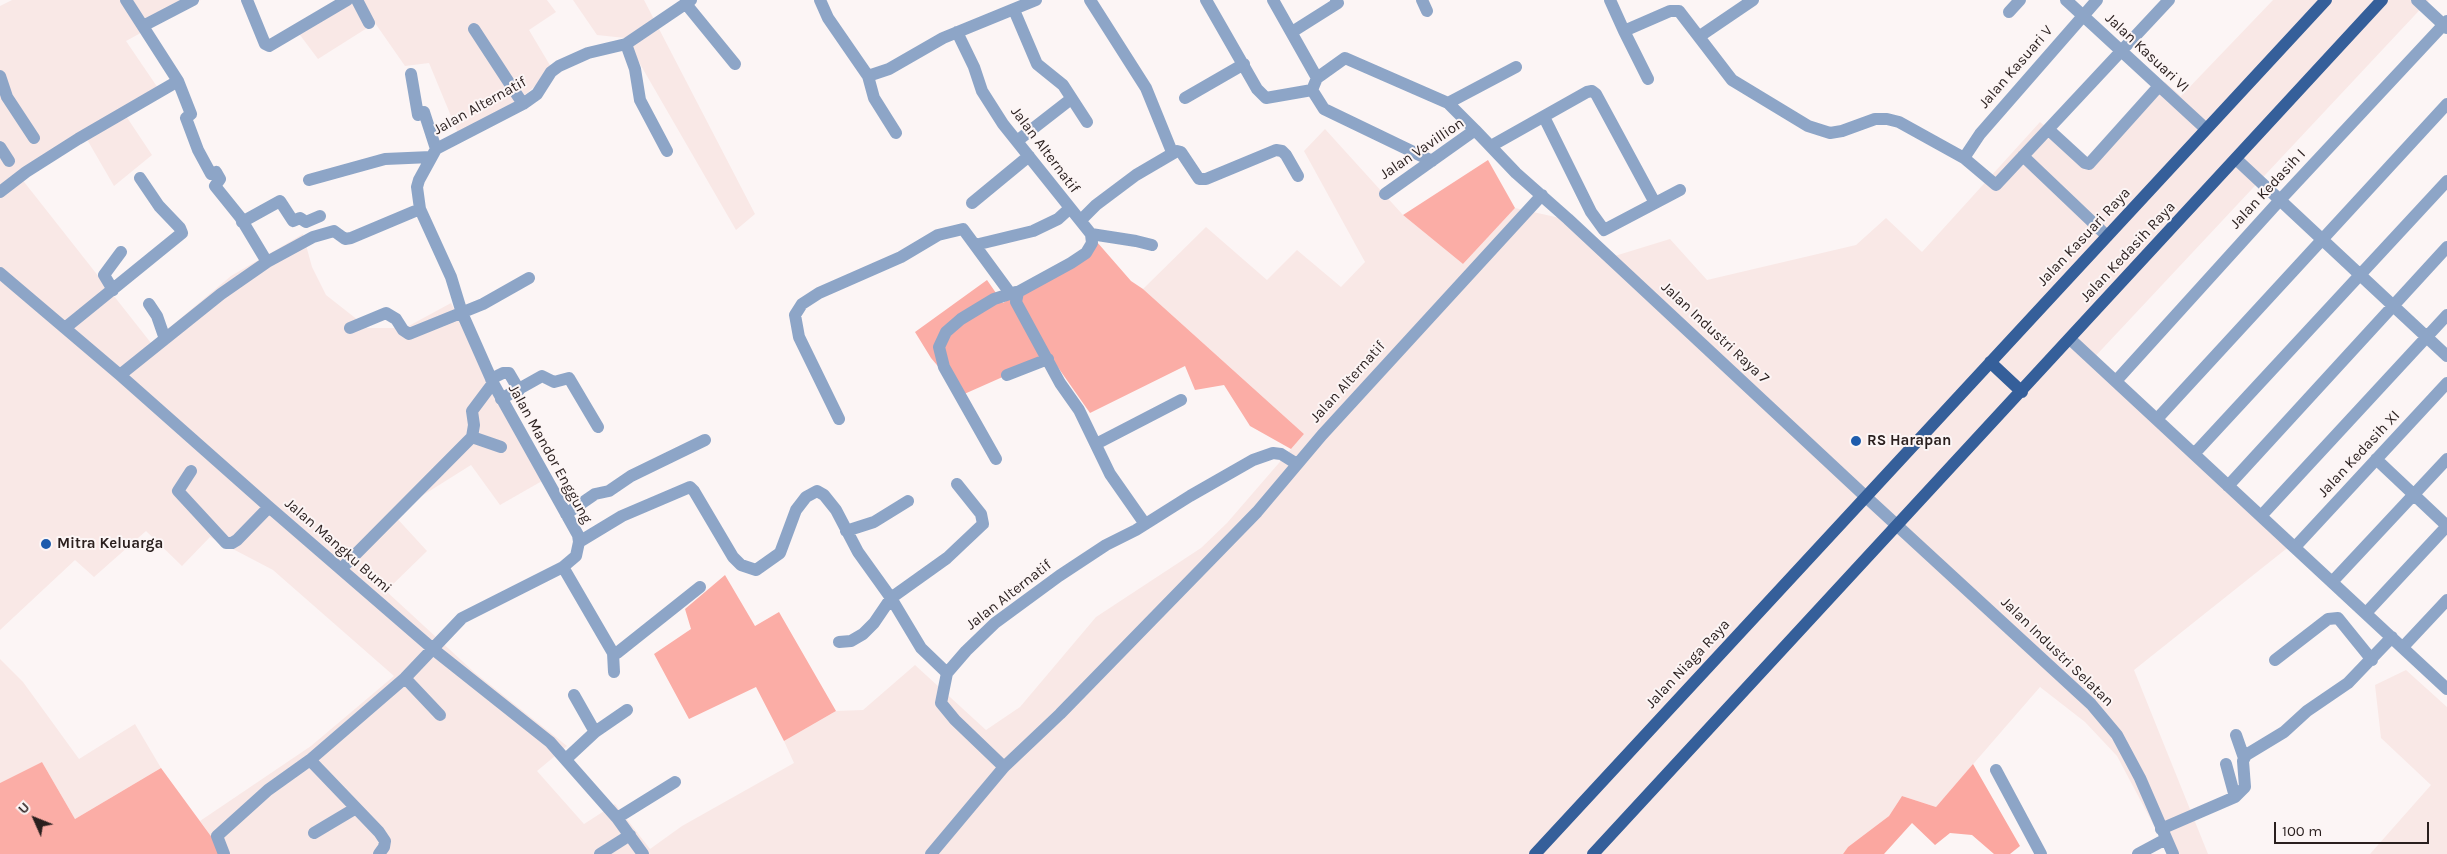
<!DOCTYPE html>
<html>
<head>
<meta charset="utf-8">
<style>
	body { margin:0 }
	#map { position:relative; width:2447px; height:854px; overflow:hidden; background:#fcf5f5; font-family:Karla,sans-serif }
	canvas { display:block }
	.north { position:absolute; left:10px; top:794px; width:50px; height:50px; -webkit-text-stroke:4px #fcf5f5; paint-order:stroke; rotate:314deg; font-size:14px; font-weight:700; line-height:20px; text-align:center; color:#2a1f1e }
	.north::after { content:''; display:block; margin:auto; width:18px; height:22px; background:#2a1f1e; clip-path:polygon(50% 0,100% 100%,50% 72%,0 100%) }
	.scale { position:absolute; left:2274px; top:822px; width:155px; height:22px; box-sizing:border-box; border:2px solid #2a1f1e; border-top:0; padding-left:6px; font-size:15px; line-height:18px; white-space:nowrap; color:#2a1f1e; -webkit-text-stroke:4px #fcf5f5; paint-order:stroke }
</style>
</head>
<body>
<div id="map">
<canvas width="2447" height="854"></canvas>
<div class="north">U</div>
<div class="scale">100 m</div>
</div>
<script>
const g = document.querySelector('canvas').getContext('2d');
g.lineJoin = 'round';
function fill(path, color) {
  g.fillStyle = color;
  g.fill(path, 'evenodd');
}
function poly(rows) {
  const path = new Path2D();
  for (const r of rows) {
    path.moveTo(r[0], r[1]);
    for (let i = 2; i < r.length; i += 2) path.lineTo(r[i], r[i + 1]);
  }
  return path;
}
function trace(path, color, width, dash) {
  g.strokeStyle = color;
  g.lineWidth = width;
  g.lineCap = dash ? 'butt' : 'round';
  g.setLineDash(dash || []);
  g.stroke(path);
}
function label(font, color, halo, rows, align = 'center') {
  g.font = font + ' Karla,sans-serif';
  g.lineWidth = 4;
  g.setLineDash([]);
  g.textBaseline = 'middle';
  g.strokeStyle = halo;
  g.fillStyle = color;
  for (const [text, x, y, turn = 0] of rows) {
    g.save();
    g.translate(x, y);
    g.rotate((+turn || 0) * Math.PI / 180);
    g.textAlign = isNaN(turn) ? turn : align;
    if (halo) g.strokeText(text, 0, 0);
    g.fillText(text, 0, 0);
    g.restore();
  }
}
const built = poly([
	[12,0,201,0,126,41,160,91,124,113,152,155,114,186,85,136,21,178,151,343,231,276,303,234,312,267,326,295,368,328,405,328,451,303,542,481,500,505,471,465,393,514,427,551,386,591,474,672,567,746,537,771,584,824,615,804,650,849,682,826,794,763,784,741,836,711,863,710,915,665,986,730,1020,707,1096,617,1201,548,1227,523,1304,434,1143,289,1206,227,1267,280,1297,250,1341,287,1365,262,1304,151,1325,129,1403,215,1463,264,1515,208,1560,218,1605,259,1670,239,1707,280,1856,245,1886,218,1922,252,2040,122,2089,164,2165,82,2181,96,2273,0,2429,0,2089,363,2291,545,2134,670,2208,854,2169,854,2117,756,2085,722,2040,687,1936,807,1902,796,1889,816,1848,847,1843,854,224,854,200,821,311,746,394,676,273,570,210,537,182,566,146,531,94,577,75,560,0,630,0,6],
	[341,0,547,0,556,12,529,30,551,67,541,81,512,106,458,133,429,63,405,66,375,23,318,59,297,31],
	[573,0,644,0,755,214,736,230,625,38,597,35],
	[0,659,23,682,79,759,135,724,161,768,75,819,42,762,0,783],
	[2406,670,2447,707,2447,854,2370,854,2431,785,2381,738,2375,685]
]);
const green = poly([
	[1488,160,1515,208,1463,264,1403,215],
	[1097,242,1131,281,1143,289,1304,434,1291,449,1250,426,1224,385,1195,390,1185,366,1090,413,1050,356,962,395,931,358,915,332,987,280,1003,303],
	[725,575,755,626,779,612,836,711,784,741,756,687,689,719,654,654,691,629,685,609],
	[42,762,75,819,161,768,224,854,0,854,0,783]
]);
const forest = poly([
	[1973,764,2020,846,2010,854,1994,854,1972,835,1950,833,1935,845,1912,823,1884,854,1843,854,1848,847,1889,816,1902,796,1936,807]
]);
const minor = poly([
	[126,0,178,81,191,114,186,118,198,150,211,174,216,172,220,179,215,186,240,217,267,262],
	[247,0,265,44,269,46,347,0],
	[357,0,369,23],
	[820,0,828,18,868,76,889,69,943,38,1036,0],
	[1090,0,1146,88,1172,152],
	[1206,0,1257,89,1266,98,1312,90,1317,78,1345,58,1448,103,1475,130],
	[1273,0,1317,78],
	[1422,0,1427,11],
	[1610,0,1624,31,1670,11,1679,11,1732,80,1808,126,1830,133,1842,131,1875,119,1887,119,1899,122,1964,158,1996,185,2169,0],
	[2066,0,2206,129],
	[2417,0,2447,28],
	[686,4,735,64],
	[1014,10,1037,64,1063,85,1087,122],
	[2009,12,2020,0],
	[143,26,193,0],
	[474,29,523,104],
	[1624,31,1648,79],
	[957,32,974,67,982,91,1003,124,1091,234,1092,243,1086,253,1071,263,1018,292,1016,302,1060,383,1079,410,1110,474,1145,524],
	[1292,32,1338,3,1336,0],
	[1700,36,1753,0],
	[626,44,635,69,640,100,667,151],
	[411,74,418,115,424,112,436,149],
	[0,76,7,97,34,138],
	[868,76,874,98,896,133],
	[1312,90,1324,109,1432,161],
	[1185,98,1244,64],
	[1448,103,1516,67],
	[1544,117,1591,212,1604,230,1680,190],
	[2049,130,2085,163,2089,164,2159,86],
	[1017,141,1071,99],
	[1491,146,1587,92,1592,91,1596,94,1655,203],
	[0,147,9,161],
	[2023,156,2107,236],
	[1964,158,1980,134,2097,0],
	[2236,159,2447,356],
	[309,180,385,159,431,157],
	[0,192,26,172,78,139,178,81],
	[1385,194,1475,130,1516,173,1568,219,1865,496,2091,704,2117,735,2140,778,2173,854],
	[972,203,1029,156],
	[1081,220,1096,205,1136,175,1177,151,1181,152,1199,179,1206,179,1276,150,1282,151,1286,155,1298,176],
	[242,222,280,201,293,221,300,218,306,222,320,216],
	[1091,234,1136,241,1152,245],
	[975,245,1033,231,1058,219,1069,209],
	[0,273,120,375,269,507,433,649,550,742,617,818,643,854],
	[113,290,104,275,121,252],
	[149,304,157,316,165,339],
	[65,328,182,233,180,228,159,206,140,178],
	[350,328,386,313,396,319,403,330,409,334,483,304,529,278],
	[2070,339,2447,689],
	[120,375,221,294,267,262,313,237,334,231,345,239,351,238,420,209],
	[1007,375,1048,359],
	[491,379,503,373,509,373,519,390],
	[2116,381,2280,200,2447,21],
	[501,399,542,376,554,382,569,378,598,427],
	[839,419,799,337,795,315,802,304,819,293,901,257,938,235,963,229,1010,293],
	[2157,419,2447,104],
	[472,437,501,447],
	[1096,444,1181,400],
	[2194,454,2447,181],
	[996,459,944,367,939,347,946,332,961,319,994,299,1016,292],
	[2376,459,2447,526],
	[191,471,178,491,226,543,232,543,237,540,269,507],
	[2228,486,2447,247],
	[566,514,595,494,609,491,631,476,705,440],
	[2261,516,2447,315],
	[846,531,874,522,908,501],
	[579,542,622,516,690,487,694,491,733,557,741,565,756,570,780,553,796,510,806,497,817,491,824,495,836,510,858,552,891,598,921,648,947,673],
	[2295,547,2447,383],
	[563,567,613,653,614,672],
	[341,569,472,437,474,425,472,411,493,383],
	[2332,582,2447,459],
	[2366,613,2447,526],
	[839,642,851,641,863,634,874,623,891,598,947,558,983,524,981,514,957,484],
	[2403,647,2447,600],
	[613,653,617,653,700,587],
	[2275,660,2328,619,2338,618,2372,660],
	[405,678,440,715],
	[574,695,595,732],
	[2236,735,2244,758],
	[566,759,595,732,627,710],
	[310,760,379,832,385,841,384,847,379,854],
	[2226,764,2235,797],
	[1004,767,955,720,941,703,947,673,966,651,995,623,1059,576,1106,545,1136,530,1190,496,1253,460,1273,453,1281,454,1297,464],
	[1996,770,2041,854],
	[617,818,675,782],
	[2161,829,2235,797,2245,787,2243,761,2246,755,2284,732,2307,711,2348,683,2392,637],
	[314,833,356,808],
	[224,854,217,836,268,790,310,760,405,678,462,618,563,567,576,556,579,542,578,535,493,383,462,313,451,277,420,209,417,187,419,180,436,149,523,104,537,94,551,72,559,66,588,53,626,44,691,0],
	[600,854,630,835],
	[931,854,1004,767,1060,714,1257,512,1322,435,1542,195],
	[2138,854,2166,839]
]);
const major = poly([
	[1990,362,2022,392],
	[1535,854,2326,0],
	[1593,854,2382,0]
]);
const markers = [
	[1856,441,6,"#1d5bac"],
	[46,544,6,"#1d5bac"]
];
const streetNames = [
	["Jalan Kasuari VI",2147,53,43],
	["Jalan Kasuari V",2016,67,-49],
	["Jalan Alternatif",480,106,-29],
	["Jalan Vavillion",1422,149,-34],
	["Jalan Alternatif",1045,150,53],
	["Jalan Kedasih I",2268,189,-47],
	["Jalan Kasuari Raya",2084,237,-47],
	["Jalan Kedasih Raya",2128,252,-47],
	["Jalan Industri Raya 7",1715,333,43],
	["Jalan Alternatif",1348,382,-48],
	["Jalan Mandor Enggung",550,454,61],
	["Jalan Kedasih XI",2359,454,-47],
	["Jalan Mangku Bumi",338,546,41],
	["Jalan Alternatif",1009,595,-38],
	["Jalan Industri Selatan",2057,652,44],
	["Jalan Niaga Raya",1688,664,-47]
];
const poiNames = [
	["RS Harapan",1867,441],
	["Mitra Keluarga",57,544]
];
fill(built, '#f9e8e6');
fill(green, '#fbada6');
fill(forest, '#fba7a0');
trace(minor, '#8da5c7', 12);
trace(major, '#355f9a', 12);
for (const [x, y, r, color] of markers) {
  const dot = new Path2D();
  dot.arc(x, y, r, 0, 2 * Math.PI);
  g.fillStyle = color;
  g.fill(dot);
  trace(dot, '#fcf5f5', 2);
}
label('15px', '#2a1f1e', '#fcf5f5', streetNames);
label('bold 15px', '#2a1f1e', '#fcf5f5', poiNames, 'left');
</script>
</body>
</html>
